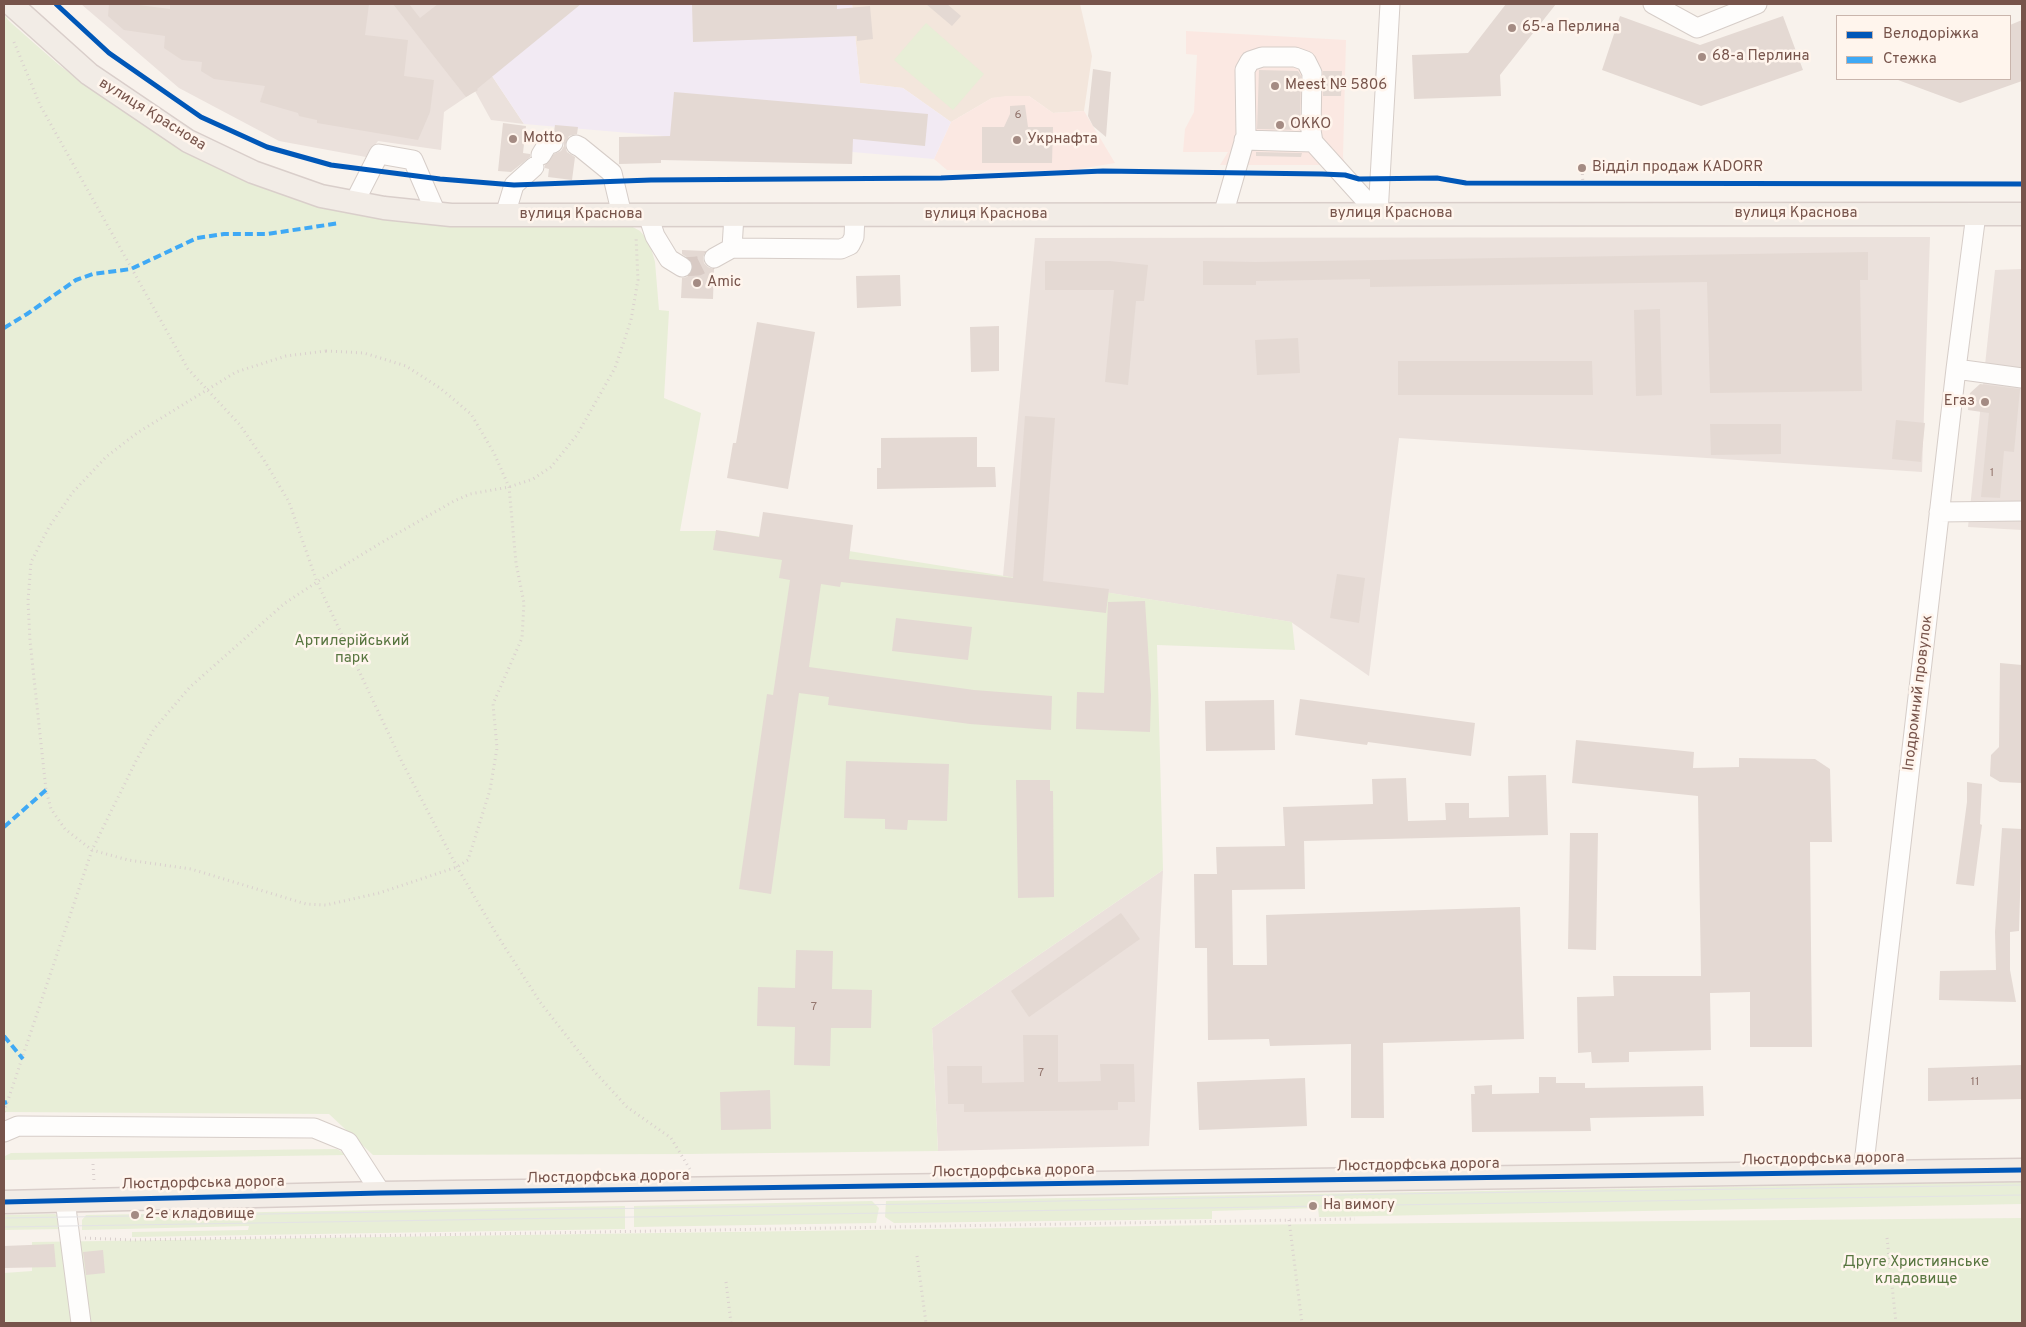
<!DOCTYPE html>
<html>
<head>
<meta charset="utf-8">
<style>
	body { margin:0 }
	#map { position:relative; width:2026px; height:1327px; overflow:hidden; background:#f8f2ec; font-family:Overpass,sans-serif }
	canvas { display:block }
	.frame { position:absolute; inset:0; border:5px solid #77544b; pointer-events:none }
	.legend { position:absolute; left:1836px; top:15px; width:175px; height:65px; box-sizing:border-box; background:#fff5ed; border:1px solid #c9b5ac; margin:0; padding:6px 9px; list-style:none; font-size:15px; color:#77544b }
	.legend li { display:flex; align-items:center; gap:10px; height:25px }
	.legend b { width:25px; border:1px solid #c9b5ac }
</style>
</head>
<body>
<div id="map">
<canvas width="2026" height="1327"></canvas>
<div class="frame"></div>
<ul class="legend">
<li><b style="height:6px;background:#0057b8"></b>Велодоріжка</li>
<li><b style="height:6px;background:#3fa9f5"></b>Стежка</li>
</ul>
</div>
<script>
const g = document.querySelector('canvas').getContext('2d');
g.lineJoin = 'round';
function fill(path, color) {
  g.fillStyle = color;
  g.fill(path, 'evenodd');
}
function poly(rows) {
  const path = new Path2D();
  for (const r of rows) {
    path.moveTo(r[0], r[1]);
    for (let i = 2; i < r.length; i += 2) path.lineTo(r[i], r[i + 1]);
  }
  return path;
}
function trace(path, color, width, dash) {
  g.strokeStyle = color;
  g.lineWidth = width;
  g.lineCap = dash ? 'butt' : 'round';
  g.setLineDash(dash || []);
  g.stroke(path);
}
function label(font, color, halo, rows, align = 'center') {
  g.font = font + ' Overpass,sans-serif';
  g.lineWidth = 5;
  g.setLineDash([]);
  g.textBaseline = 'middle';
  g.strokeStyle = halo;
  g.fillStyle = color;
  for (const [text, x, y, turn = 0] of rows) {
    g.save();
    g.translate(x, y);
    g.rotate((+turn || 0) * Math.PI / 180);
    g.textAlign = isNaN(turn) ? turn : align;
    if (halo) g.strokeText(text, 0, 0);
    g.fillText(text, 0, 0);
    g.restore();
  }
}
const residential = poly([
	[852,4,1080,4,1092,56,1084,111,1053,113,1029,96,992,98,951,122,903,88,860,83]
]);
const commercial = poly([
	[1186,31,1346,40,1343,157,1345,165,1220,165,1228,152,1183,152,1185,129,1194,112,1197,55,1186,54],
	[1006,96,1029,96,1053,113,1084,111,1115,163,1067,171,947,170,934,159,951,122,992,98]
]);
const industrial = poly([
	[81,4,444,4,524,124,491,120,475,91,444,112,441,150,378,141,366,157,279,141,179,88],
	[1930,237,1922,472,1399,438,1369,676,1291,622,1003,576,1035,238],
	[2022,269,2022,530,1968,527,1995,270],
	[1163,870,1149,1146,938,1151,932,1028]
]);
const education = poly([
	[444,4,852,4,860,83,903,88,951,122,934,159,524,124]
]);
const green = poly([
	[4,14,9,21,59,65,113,105,176,144,268,186,622,221,640,231,649,241,655,262,659,310,669,311,664,398,701,413,680,531,724,531,1292,622,1295,650,1157,645,1163,870,932,1028,938,1151,689,1154,373,1155,329,1114,4,1112],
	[926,23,984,74,953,110,894,60],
	[337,1149,347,1155,4,1160,5,1156,11,1153],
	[2022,1182,2022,1204,1319,1217,1318,1208,1212,1211,1212,1219,894,1223,885,1217,886,1201],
	[872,1201,879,1208,876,1223,634,1227,634,1206],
	[625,1206,625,1229,132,1237,132,1232,248,1230,249,1226,82,1230,82,1220,86,1215],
	[55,1214,64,1220,65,1229,4,1230,4,1215],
	[2022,1218,2022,1323,4,1323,4,1273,32,1271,32,1242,1217,1225]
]);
const building = poly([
	[109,4,131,4,170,9,170,4,369,4,365,35,408,40,404,76,434,80,430,112,418,140,317,123,317,120,299,116,298,113,260,102,265,86,214,79,201,71,202,62,182,60,164,48,165,36,124,30,108,16],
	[393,4,409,4,420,18,438,4,581,4,477,89,478,90,466,97],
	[692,4,837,4,837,9,870,6,873,39,857,41,857,36,693,42],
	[926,4,947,4,961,16,952,26],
	[1506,4,1556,4,1500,75,1501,96,1414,99,1412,55,1468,53],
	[1620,16,1700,45,1783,16,1803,70,1701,106,1602,70],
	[2022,20,2022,81,1960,103,1898,80,1898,79,2010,79,2010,25],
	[1093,69,1111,72,1106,137,1093,126,1088,116],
	[1259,70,1298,71,1301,76,1300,130,1257,129],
	[1323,71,1342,71,1341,96,1323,96],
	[674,92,928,114,925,146,853,139,852,164,661,160,661,163,619,164,619,137,670,136],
	[1025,105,1028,127,1053,127,1052,163,982,163,982,127,1004,127,1010,114,1010,106],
	[503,123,526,126,523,153,530,154,530,157,511,172,498,171],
	[555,125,578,127,577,134,569,136,565,145,567,152,575,157,572,180,548,177,549,169,545,168,545,165,554,154,561,151,564,146,564,140,561,135,554,132],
	[1256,152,1302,153,1301,157,1256,156],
	[682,250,706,251,703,257,704,263,708,267,714,269,713,299,681,298,682,278,687,277,691,273,693,267,692,261,682,254],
	[1868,252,1868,280,1860,280,1862,391,1710,393,1707,282,1370,287,1370,279,1256,281,1256,285,1203,285,1203,261,1256,262],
	[1045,261,1110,261,1148,265,1144,301,1136,301,1128,385,1105,382,1114,290,1045,290],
	[900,275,901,306,857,308,856,276],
	[1660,309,1662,395,1636,396,1634,310],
	[757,322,815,332,788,489,727,478,733,443,736,443],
	[999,326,999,371,971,372,970,327],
	[1298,338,1300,373,1257,375,1255,340],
	[1398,361,1592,361,1593,395,1398,395],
	[1980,384,2020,389,2014,452,2004,451,2000,498,1981,497,1989,413,1968,410,1970,393],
	[1025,416,1055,418,1043,581,1109,589,1106,613,841,582,840,587,821,584,809,667,974,690,1052,696,1051,730,970,724,828,705,829,697,799,693,771,894,739,889,767,694,773,695,790,580,779,578,782,560,713,550,716,530,759,537,763,512,853,525,849,559,1013,578],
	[1896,420,1925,423,1921,462,1892,459],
	[1710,424,1781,424,1781,454,1711,455],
	[977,437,977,467,995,467,996,487,877,489,877,468,881,468,881,438],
	[1337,574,1365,578,1359,623,1330,618],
	[1145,601,1151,695,1150,732,1076,729,1077,692,1104,693,1108,602],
	[896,618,972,627,968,660,892,651],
	[2000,663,2022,665,2022,783,2000,782,1990,776,1991,755,1999,747],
	[1300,699,1475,723,1471,756,1368,742,1367,745,1295,735],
	[1274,700,1275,750,1206,751,1205,701],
	[1576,740,1694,752,1693,768,1739,767,1739,758,1815,759,1830,769,1832,842,1810,842,1812,1047,1750,1047,1750,992,1710,993,1711,1050,1629,1052,1629,1062,1592,1063,1591,1052,1578,1053,1577,997,1614,996,1613,976,1701,976,1698,796,1572,783],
	[846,761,949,764,947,821,908,820,907,830,885,829,885,819,844,818],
	[1546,775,1548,835,1304,841,1305,889,1232,890,1233,965,1267,965,1266,915,1520,907,1524,1039,1383,1043,1384,1118,1351,1118,1351,1044,1270,1046,1269,1039,1208,1040,1207,948,1195,948,1194,874,1217,874,1216,847,1285,846,1283,807,1373,804,1372,779,1406,778,1408,821,1446,820,1445,803,1469,803,1469,818,1509,817,1508,776],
	[1016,780,1050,780,1050,791,1053,791,1054,897,1018,898],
	[1967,782,1982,784,1980,824,1982,825,1974,886,1956,884,1967,802],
	[2002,828,2022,829,2019,931,2010,932,2010,970,2016,1002,1939,1000,1940,971,1996,970,1995,932],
	[1570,833,1598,833,1596,950,1568,949],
	[1121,913,1140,939,1029,1017,1011,991],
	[796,950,833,951,832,989,872,990,871,1028,831,1028,830,1066,794,1065,795,1027,757,1026,758,987,795,988],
	[1023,1035,1058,1035,1058,1082,1101,1081,1100,1064,1134,1064,1135,1102,1118,1102,1118,1110,964,1112,964,1104,948,1104,947,1066,982,1066,982,1083,1024,1082],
	[2022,1065,2022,1099,1928,1101,1928,1068],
	[1539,1077,1556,1077,1556,1083,1585,1083,1585,1088,1703,1086,1704,1116,1590,1118,1591,1131,1472,1132,1471,1094,1475,1094,1474,1086,1492,1085,1492,1094,1539,1093],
	[1305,1078,1307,1126,1199,1130,1197,1082],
	[770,1090,771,1129,721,1130,720,1092],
	[54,1244,56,1267,4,1268,4,1246],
	[103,1250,105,1273,86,1275,83,1252]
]);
const minorTunnel = poly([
	[682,267,698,266,714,258]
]);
const path = poly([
	[14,42,40,105,188,369,240,425,264,460,289,502,317,582,402,762,457,867,497,935,540,1002,594,1071,627,1107,671,1138,691,1171],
	[1582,169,1583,183],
	[326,351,364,353,406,366,440,388,471,414,494,453,509,487,516,563,524,603,522,638,493,704,497,748,490,790,468,860,457,867,379,893,326,905,306,904,191,869,128,860,92,850,65,829,51,809,46,790,30,641,28,601,31,562,49,527,73,492,106,457,137,433,236,372,286,356,326,351],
	[4,1112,92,850,136,761,154,729,190,687,285,603,317,582,379,544,454,501,470,494,509,487,533,479,551,467,577,435,615,368,631,320,638,280,636,236],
	[93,1164,94,1181],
	[1289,1220,1302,1323],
	[85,1238,132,1240,1355,1219],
	[1887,1238,1896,1323],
	[917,1256,926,1323],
	[726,1282,731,1323]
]);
const minor = poly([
	[1653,4,1697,28,1757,4],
	[1244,140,1313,142],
	[576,145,580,147,612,173,622,215],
	[541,155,547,145,553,143],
	[354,203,379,154,413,160,436,213],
	[1378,214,1390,4],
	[505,215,514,185,534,167],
	[648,215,655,236,669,259,682,267],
	[1223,215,1246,135,1245,70,1250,61,1262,57,1295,57,1306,61,1312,73,1311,130,1313,142,1378,214],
	[732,248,734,215],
	[714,258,732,248,841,249,850,245,854,237,855,215],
	[1956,369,2022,378],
	[1939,512,2022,511],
	[4,1132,18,1126,314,1128,348,1142,381,1193],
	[1863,1172,1956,369,1976,214],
	[65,1200,81,1323]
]);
const major = poly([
	[11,4,89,74,188,141,253,172,321,196,384,208,451,215,505,215,2022,214],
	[4,1202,381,1193,2022,1170]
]);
const tram = poly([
	[4,1218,916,1204,1391,1194,2022,1185],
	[4,1227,2022,1195]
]);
const quiet = poly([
	[4,328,27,314,76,280,93,274,131,269,197,238,224,234,267,234,340,223],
	[4,827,46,790],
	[4,1036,23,1059],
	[4,1103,7,1102]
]);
const cycleway = poly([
	[56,4,109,53,201,117,267,147,331,165,440,179,514,185,651,180,941,178,1103,171,1322,174,1345,175,1359,179,1437,178,1466,183,2022,184],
	[4,1202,381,1193,2022,1170]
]);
const markers = [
	[1512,28,5,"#a48b83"],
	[1702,57,5,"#a48b83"],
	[1275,86,5,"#a48b83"],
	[1280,125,5,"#a48b83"],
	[513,139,5,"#a48b83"],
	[1017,140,5,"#a48b83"],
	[1582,168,5,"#a48b83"],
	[697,283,5,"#a48b83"],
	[1985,402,5,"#a48b83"],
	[1313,1206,5,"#a48b83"],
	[135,1215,5,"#a48b83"]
];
const numberNames = [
	["6",1018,116],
	["1",1992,474],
	["7",814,1008],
	["7",1041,1074],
	["11",1975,1083]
];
const poiNames = [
	["65-а Перлина",1522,28],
	["68-а Перлина",1712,57],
	["Meest № 5806",1285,86],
	["ОККО",1290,125],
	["Motto",523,139],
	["Укрнафта",1027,140],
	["Відділ продаж KADORR",1592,168],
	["Amic",707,283],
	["Егаз",1975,402,"right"],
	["На вимогу",1323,1206],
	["2-е кладовище",145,1215]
];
const streetNames = [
	["вулиця Краснова",152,115,32],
	["вулиця Краснова",1391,214],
	["вулиця Краснова",1796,214],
	["вулиця Краснова",581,215],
	["вулиця Краснова",986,215],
	["Іподромний провулок",1919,693,-83],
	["Люстдорфська дорога",1823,1160,-1],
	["Люстдорфська дорога",1418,1166,-1],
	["Люстдорфська дорога",1013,1172,-1],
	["Люстдорфська дорога",608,1178,-1],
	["Люстдорфська дорога",203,1184,-1]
];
const parkNames = [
	["Артилерійський",352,642],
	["парк",352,659],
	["Друге Християнське",1916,1263],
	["кладовище",1916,1280]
];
fill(residential, '#f3e6dc');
fill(commercial, '#fbe8e2');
fill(industrial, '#ebe1dc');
fill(education, '#f2eaf3');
fill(green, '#e8eed7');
fill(building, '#e4d9d3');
trace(minorTunnel, '#d8cac4', 19, [19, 9]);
trace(minor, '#d6cdc8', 21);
trace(major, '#d9ceca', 25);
trace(path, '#dad0ce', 3, [1, 4]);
trace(minor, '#fefdfc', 19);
trace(major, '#f2ece6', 22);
trace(tram, '#e4e3e5', 1);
trace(quiet, '#3fa9f5', 4, [8, 4]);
trace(cycleway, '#0057b8', 5);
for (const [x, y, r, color] of markers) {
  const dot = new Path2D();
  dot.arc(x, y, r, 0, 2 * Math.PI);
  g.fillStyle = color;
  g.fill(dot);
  trace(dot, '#fff5ed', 2);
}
label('12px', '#94776f', null, numberNames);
label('15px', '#77544b', '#fff5ed', poiNames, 'left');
label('15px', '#77544b', '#fff5ed', streetNames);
label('15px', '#587640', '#fff5ed', parkNames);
</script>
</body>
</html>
